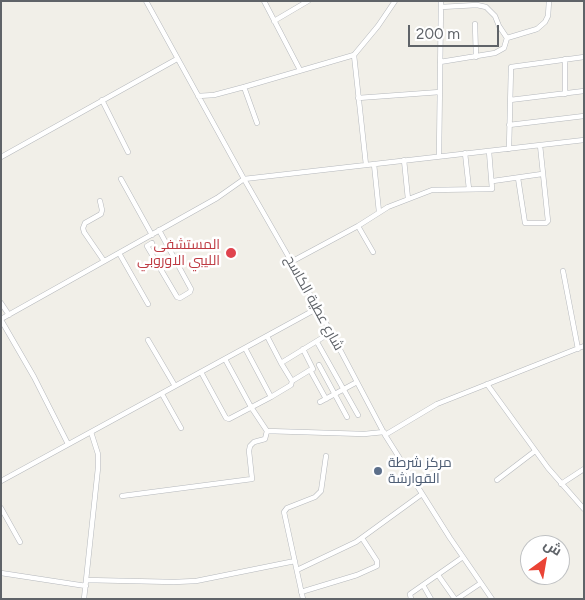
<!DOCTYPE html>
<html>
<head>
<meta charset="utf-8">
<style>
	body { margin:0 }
	#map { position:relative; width:585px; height:600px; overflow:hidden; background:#f1efe8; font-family:Figtree,Cairo,sans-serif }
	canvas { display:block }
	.frame { position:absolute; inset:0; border:2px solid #5f6368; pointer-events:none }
	.north { position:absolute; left:520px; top:535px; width:50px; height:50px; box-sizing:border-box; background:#fff; border:1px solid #bfc1c3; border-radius:50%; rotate:32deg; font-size:14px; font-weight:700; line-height:20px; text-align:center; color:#5f6368 }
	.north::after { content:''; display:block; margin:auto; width:18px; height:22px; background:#ea4335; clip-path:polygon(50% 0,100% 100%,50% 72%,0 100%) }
	.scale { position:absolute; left:408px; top:25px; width:91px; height:22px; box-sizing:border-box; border:2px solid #5f6368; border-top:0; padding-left:6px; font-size:15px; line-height:18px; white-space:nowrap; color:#5f6368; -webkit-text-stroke:4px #fff; paint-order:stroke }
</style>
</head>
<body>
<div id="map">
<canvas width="585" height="600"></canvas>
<div class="frame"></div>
<div class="north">ش</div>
<div class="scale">200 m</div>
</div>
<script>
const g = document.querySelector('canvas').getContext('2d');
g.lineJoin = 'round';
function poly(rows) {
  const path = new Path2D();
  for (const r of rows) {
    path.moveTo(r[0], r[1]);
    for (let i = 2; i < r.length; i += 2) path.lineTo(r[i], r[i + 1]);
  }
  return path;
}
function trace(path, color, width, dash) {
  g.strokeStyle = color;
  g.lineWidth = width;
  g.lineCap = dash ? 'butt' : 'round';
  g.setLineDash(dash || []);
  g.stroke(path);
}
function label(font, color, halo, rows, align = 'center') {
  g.font = font + ' Figtree,Cairo,sans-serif';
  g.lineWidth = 5;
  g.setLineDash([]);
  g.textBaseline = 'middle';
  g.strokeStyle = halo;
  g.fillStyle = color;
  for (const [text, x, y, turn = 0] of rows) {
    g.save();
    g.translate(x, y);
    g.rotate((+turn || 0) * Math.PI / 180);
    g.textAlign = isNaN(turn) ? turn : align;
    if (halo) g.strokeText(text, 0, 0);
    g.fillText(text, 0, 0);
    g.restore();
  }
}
const minor = poly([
	[146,1,244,179,318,308,385,435,450,538,492,599],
	[264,1,300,70],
	[274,21,308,1],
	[475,24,476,57],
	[507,38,537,29,545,22,548,16,549,1],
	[354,55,366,165],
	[440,62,495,53,504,48,507,38,499,26,495,16,486,7,477,5,441,7],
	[244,87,257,123],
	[565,94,565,59],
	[198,96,214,95,244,87,354,55,378,26,395,1],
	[358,98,440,92],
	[102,100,128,152],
	[510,100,584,91],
	[509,125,584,116],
	[509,149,511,67,584,57],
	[465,153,469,189],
	[439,156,441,1],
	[1,157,177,59],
	[404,160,408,199],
	[374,164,379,212],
	[518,178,525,223,546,223,548,221,540,145],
	[121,179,152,235],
	[493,181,542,174],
	[100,201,102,210,101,214,85,223,83,228,84,232,104,261],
	[358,226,388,207,432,190,492,189,489,151],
	[152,243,147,246,177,297,180,298,190,292,191,289,159,230],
	[119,253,148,304],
	[291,262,358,226,373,252],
	[563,271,578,349],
	[1,303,9,315],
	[1,319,217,198,244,179,584,140],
	[1,320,34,377,68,444],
	[267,336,281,363,330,333],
	[148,340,175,386],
	[317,342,358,415],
	[245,348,271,397],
	[303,349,313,369,310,370,326,399],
	[319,365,347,417],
	[201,372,226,418,229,419,271,397,291,385,292,381,281,363],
	[292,381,310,370],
	[487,384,548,468,584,509],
	[162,394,181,428],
	[320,402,357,382],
	[267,431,364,434,384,432],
	[385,435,437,404,584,346],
	[497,480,535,451],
	[1,481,318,308],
	[561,484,584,469],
	[122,496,252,479,249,451,250,446,254,442,265,439,267,431,251,407,225,359],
	[1,508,20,542],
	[297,570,356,542,422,494],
	[1,573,86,586],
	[438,575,455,599],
	[86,580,174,582,196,581,295,561],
	[423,585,431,599],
	[301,592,357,575,377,566,377,561,362,538],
	[84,599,98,468,98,454,91,432],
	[303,599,284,512,287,508,315,497,321,491,326,456],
	[411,599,410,594,463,557],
	[457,599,481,583]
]);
const markers = [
	[231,253,6,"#e0444e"],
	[378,471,5,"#5c6f8a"]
];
const healthNames = [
	["المستشفی",220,245],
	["الليبي الاوروبي",220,261]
];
const streetNames = [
	["شارع عطية الكاسح",314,303,61]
];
const serviceNames = [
	["مركز شرطة",388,463],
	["القوارشة",388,479]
];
trace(minor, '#b5b8bc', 5.5);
trace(minor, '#fff', 4.5);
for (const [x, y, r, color] of markers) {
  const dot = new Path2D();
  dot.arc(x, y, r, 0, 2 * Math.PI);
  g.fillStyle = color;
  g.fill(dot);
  trace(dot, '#fff', 2);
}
label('14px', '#be3a42', '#fff', healthNames, 'right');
label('14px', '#5f6368', '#fff', streetNames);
label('14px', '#4e5e75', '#fff', serviceNames, 'left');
</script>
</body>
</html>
